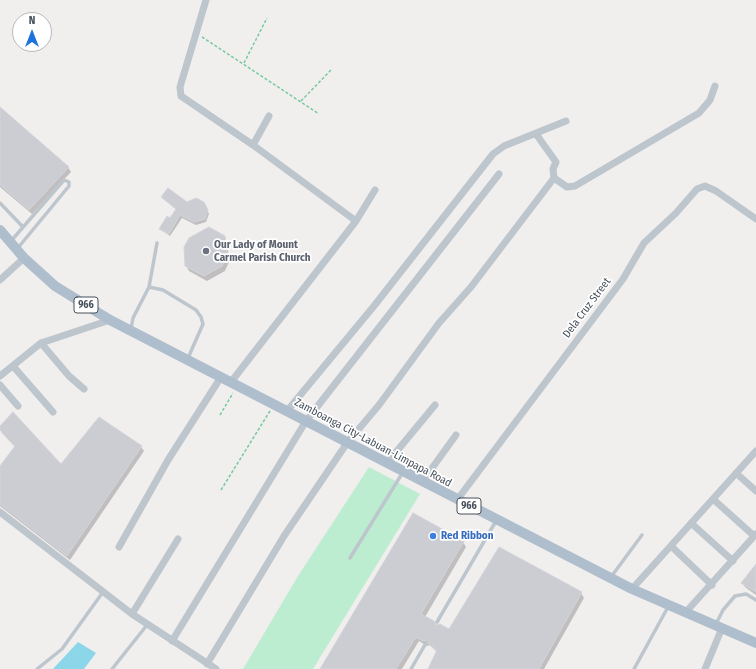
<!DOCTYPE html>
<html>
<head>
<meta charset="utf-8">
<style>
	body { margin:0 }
	#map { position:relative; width:756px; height:669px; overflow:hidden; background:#f1eeee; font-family:"Fira Sans Condensed",sans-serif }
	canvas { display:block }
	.north { position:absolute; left:12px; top:12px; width:40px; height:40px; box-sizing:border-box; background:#fff; border:1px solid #b5b9bd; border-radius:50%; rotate:0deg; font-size:11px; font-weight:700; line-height:16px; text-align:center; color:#47515b }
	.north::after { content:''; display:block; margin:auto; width:14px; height:18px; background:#1e72db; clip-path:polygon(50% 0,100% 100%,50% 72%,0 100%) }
</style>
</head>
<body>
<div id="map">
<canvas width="756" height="669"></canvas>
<div class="north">N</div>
</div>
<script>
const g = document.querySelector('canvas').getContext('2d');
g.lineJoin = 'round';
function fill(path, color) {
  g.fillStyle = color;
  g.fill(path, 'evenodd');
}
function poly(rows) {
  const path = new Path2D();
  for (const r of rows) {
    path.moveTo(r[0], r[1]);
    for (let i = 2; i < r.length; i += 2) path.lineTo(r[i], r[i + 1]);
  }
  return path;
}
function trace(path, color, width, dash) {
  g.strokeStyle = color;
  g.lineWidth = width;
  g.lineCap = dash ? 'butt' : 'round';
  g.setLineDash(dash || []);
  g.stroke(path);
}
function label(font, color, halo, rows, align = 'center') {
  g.font = font + ' "Fira Sans Condensed",sans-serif';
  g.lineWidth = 3.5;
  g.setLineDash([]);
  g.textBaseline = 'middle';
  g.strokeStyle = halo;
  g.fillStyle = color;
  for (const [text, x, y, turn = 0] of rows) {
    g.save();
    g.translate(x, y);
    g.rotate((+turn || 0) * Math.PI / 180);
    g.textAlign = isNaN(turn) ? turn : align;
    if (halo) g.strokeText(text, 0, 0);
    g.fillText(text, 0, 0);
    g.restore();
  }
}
const green = poly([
	[369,467,420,494,313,669,243,669,298,576]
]);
const water = poly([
	[78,642,96,653,84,669,53,669]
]);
const shadow = poly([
	[0,112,68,167,71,172,32,214,0,187],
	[162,197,205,206,209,214,206,222,196,225,182,218,170,236,160,229,170,220,177,210],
	[224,237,227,242,229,262,225,271,207,281,189,271,186,266],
	[0,427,61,466,141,447,144,451,70,560,0,506,0,468,15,447,2,433],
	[463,542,466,547,425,617,436,626,449,630,581,593,584,598,544,669,429,669,437,652,430,645,427,646,419,641,402,669,322,669],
	[756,565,756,595,745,587,742,583]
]);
const building = poly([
	[0,107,69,167,29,210,0,185,0,107],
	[168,188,187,202,196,198,204,202,208,210,205,219,194,222,180,215,169,234,159,229,167,216,170,218,176,209,161,197,168,188],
	[209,227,225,236,227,256,222,266,204,276,185,266,184,247,189,238,209,227],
	[13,412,61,464,99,417,142,446,67,556,0,504,0,466,15,446,0,430,0,426,13,412],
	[413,513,464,541,421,614,434,621,436,625,440,624,449,629,499,547,582,592,539,669,428,669,437,650,429,645,428,640,423,641,416,637,396,669,320,669,413,513],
	[756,564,756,592,741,583,756,564]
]);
const path = poly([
	[202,37,319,114],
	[244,63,267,18],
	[301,101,331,70],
	[220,415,233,393],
	[221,490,270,411]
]);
const lane = poly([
	[0,203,23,227],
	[11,241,64,180,69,182,69,186,17,249],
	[149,287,157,243],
	[131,329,133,318,149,287,163,290,196,310,201,317,203,324,188,358],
	[350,558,403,472],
	[611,577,642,535],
	[437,622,496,521],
	[716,624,723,610,735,596,746,594,756,600],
	[37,669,62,649,103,592],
	[112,669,147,625],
	[411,669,426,643],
	[634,669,668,607]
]);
const street = poly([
	[206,0,180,87,181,96,253,145,356,221],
	[253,145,269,116],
	[554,178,567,187,575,186,699,113,710,100,715,86],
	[0,280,24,258],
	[41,343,69,376,84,389],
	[13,366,53,412],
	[0,376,41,343,110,320],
	[231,382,356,221,375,190],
	[0,385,18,406],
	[287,411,374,306,493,154,504,146,566,121],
	[387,463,435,405],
	[736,473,756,491],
	[422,482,456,435],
	[713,499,754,536],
	[457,500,623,279,644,243,676,213,697,189,705,186,716,191,756,219],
	[0,512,132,614,216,669],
	[691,523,733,561],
	[671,546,712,585],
	[119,547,168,460,221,377],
	[632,589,756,451],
	[685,613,756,534],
	[132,614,178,539],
	[172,641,306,421,499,174],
	[207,664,284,536,347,443,379,405,439,323,471,287,554,178,553,169,556,162,536,134],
	[705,669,722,628]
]);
const primary = poly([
	[0,230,24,258,55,286,110,320,632,589,756,643]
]);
const markers = [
	[206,251,4,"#6b7280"],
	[433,536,4,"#3f7fe0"]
];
const shields = [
	[86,305,24],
	[469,506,24]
];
const shieldNames = [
	["966",86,305],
	["966",469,506]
];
const worshipNames = [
	["Our Lady of Mount",214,245],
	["Carmel Parish Church",214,258]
];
const streetNames = [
	["Dela Cruz Street",587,308,-53],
	["Zamboanga City-Labuan-Limpapa Road",373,443,28]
];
const shopNames = [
	["Red Ribbon",441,536]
];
fill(green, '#bdedd0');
fill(water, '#8bd6e9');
fill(shadow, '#0003');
fill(building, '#cbcdd3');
trace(building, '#d2d4d9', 1);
trace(path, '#76caa0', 1.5, [3, 2]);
trace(lane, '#bdc6cd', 3.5);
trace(street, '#bdc6cd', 7);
trace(primary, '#aebecc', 10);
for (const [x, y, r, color] of markers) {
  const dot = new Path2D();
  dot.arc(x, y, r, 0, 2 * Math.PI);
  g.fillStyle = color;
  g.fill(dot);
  trace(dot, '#fff', 1.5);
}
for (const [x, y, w] of shields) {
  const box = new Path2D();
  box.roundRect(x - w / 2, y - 8, w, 16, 3);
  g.fillStyle = '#fff';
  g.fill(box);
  trace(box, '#47515b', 1);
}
label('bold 10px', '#47515b', null, shieldNames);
label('bold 11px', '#5b616d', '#fff', worshipNames, 'left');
label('11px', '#47515b', '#fff', streetNames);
label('bold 11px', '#366cbe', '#fff', shopNames, 'left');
</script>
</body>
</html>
